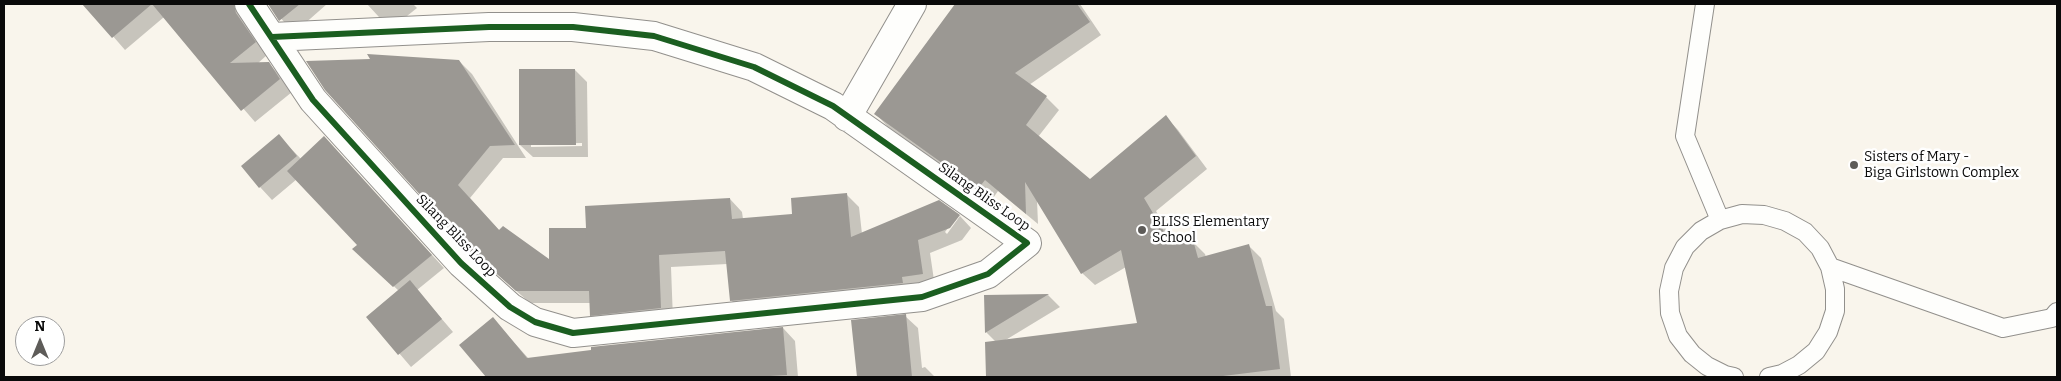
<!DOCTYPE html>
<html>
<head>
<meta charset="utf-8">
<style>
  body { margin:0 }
  #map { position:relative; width:2061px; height:381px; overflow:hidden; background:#f9f5ec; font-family:Bitter,serif }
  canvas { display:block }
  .frame { position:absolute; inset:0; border:5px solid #0a0a0a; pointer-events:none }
  .north { position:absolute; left:15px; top:316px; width:50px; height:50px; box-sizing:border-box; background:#fff; border:1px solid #9d9d9d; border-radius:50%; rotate:0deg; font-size:14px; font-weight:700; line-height:20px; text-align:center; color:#0a0a0a }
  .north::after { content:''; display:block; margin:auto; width:18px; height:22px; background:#5e5c59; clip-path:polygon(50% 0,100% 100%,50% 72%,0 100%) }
</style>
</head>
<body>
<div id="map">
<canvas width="2061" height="381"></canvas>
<div class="frame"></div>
<div class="north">N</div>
</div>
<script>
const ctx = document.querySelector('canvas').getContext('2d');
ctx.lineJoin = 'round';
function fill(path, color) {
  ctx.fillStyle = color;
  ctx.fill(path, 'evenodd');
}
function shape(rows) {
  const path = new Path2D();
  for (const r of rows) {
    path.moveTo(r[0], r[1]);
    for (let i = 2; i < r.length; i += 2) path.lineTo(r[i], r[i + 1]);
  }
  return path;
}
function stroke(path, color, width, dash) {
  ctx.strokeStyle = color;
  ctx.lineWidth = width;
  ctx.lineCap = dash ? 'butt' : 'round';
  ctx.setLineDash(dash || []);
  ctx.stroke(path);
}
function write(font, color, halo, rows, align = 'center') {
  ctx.font = font + ' Bitter,serif';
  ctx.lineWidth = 5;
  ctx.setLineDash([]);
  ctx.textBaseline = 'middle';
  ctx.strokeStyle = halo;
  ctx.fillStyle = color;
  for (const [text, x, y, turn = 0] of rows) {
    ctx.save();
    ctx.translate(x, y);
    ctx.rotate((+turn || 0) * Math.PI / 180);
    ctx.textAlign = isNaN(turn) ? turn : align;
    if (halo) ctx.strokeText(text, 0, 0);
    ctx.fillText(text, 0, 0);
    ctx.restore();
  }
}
const shadow = shape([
  [85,4,252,4,267,55,257,64,268,63,281,76,292,92,255,122,164,17,125,50],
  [268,4,327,4,294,33],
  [367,4,413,4,417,8,392,28,390,29],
  [954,4,1080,4,1101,35,1029,85,1046,97,1059,110,1038,137,1090,181,1166,117,1178,130,1207,169,1156,211,1176,246,1193,242,1205,254,1206,257,1248,245,1261,258,1276,311,1284,319,1291,377,987,377,986,343,996,342,986,332,985,297,1048,295,1060,307,1004,341,1139,324,1126,267,1095,285,1082,273,1037,200,1038,224,998,191,991,201,888,127,876,114,955,6],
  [459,61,472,74,526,158,503,158,470,198,500,231,550,262,587,229,730,199,742,212,743,219,793,215,847,195,859,207,862,234,957,216,945,232,947,234,960,216,971,228,962,240,930,253,935,287,744,313,731,300,727,264,671,267,673,320,603,328,591,315,590,303,530,303,486,264,326,90],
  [575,70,587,82,588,157,533,157,520,145],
  [582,143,582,146,531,147,531,144],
  [279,136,301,159,324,138,444,268,417,290,453,332,411,367,368,317,399,291,367,261,359,245,297,179,272,200,260,187],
  [905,316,918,328,922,368,925,367,935,377,849,377,858,376],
  [493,319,529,359,783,328,795,341,798,377,488,377,461,345]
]);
const building = shape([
  [82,4,234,4,236,13,256,42,230,63,269,62,280,79,241,111,152,4,112,38],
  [268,4,300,4,279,21],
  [955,4,1077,4,1090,22,1015,73,1047,96,1026,125,1090,179,1166,115,1196,156,1144,198,1172,245,1193,240,1198,258,1249,244,1266,306,1272,306,1280,369,1215,377,986,377,985,342,1137,323,1121,250,1081,274,1025,182,1026,214,985,180,978,189,874,114],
  [367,54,459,60,515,145,490,146,458,185,499,230,503,226,549,259,549,228,586,228,585,206,730,198,732,219,792,214,791,198,847,193,851,237,939,200,960,215,950,228,918,240,923,274,902,277,903,283,730,301,725,251,659,255,661,308,590,316,589,291,516,291,472,252,325,90,306,61,370,59],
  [519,69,575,69,576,145,519,145],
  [279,134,297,156,259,188,241,166],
  [324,136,432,255,393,287,352,249,357,245,287,171],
  [410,280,442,319,398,355,366,317],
  [1049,294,985,333,984,295],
  [906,314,912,377,857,377,851,320],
  [493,317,527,358,591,350,591,347,783,327,787,375,753,377,486,377,459,345]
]);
const service = shape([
  [1705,4,1685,136,1720,220],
  [1830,267,2003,328,2052,318,2057,312],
  [1734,377,1725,375,1707,366,1692,354,1678,336,1670,313,1669,291,1674,268,1685,247,1701,231,1720,220,1742,214,1764,215,1785,221,1805,232,1820,248,1830,267,1835,289,1835,311,1828,332,1816,351,1799,365,1782,374,1769,377]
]);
const minor = shape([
  [249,4,313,100,461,263,510,307,535,322,573,333,922,297,988,274,1027,243,833,106,754,67,654,36,573,27,489,27,272,37],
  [847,117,912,4]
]);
const cycleway = shape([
  [249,4,313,100,461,263,510,307,535,322,573,333,922,297,988,274,1027,243,833,106,754,67,654,36,573,27,489,27,272,37]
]);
const markers = [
  [1854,165,5,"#5e5c59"],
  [1142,230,5,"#5e5c59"]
];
const poiNames = [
  ["Sisters of Mary -",1864,157],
  ["Biga Girlstown Complex",1864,173],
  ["BLISS Elementary",1152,222],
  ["School",1152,238]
];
const streetNames = [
  ["Silang Bliss Loop",984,197,35],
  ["Silang Bliss Loop",456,236,46]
];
fill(shadow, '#0003');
fill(building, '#9b9893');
stroke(service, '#92908c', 20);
stroke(minor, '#92908c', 30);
stroke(service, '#fefefc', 18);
stroke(minor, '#fefefc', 28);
stroke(cycleway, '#1b5e20', 6);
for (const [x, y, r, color] of markers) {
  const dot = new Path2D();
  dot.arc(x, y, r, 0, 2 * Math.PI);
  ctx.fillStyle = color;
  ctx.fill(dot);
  stroke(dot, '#fff', 2);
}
write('14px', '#0a0a0a', '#fff', poiNames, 'left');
write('14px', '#0a0a0a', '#fff', streetNames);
</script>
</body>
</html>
